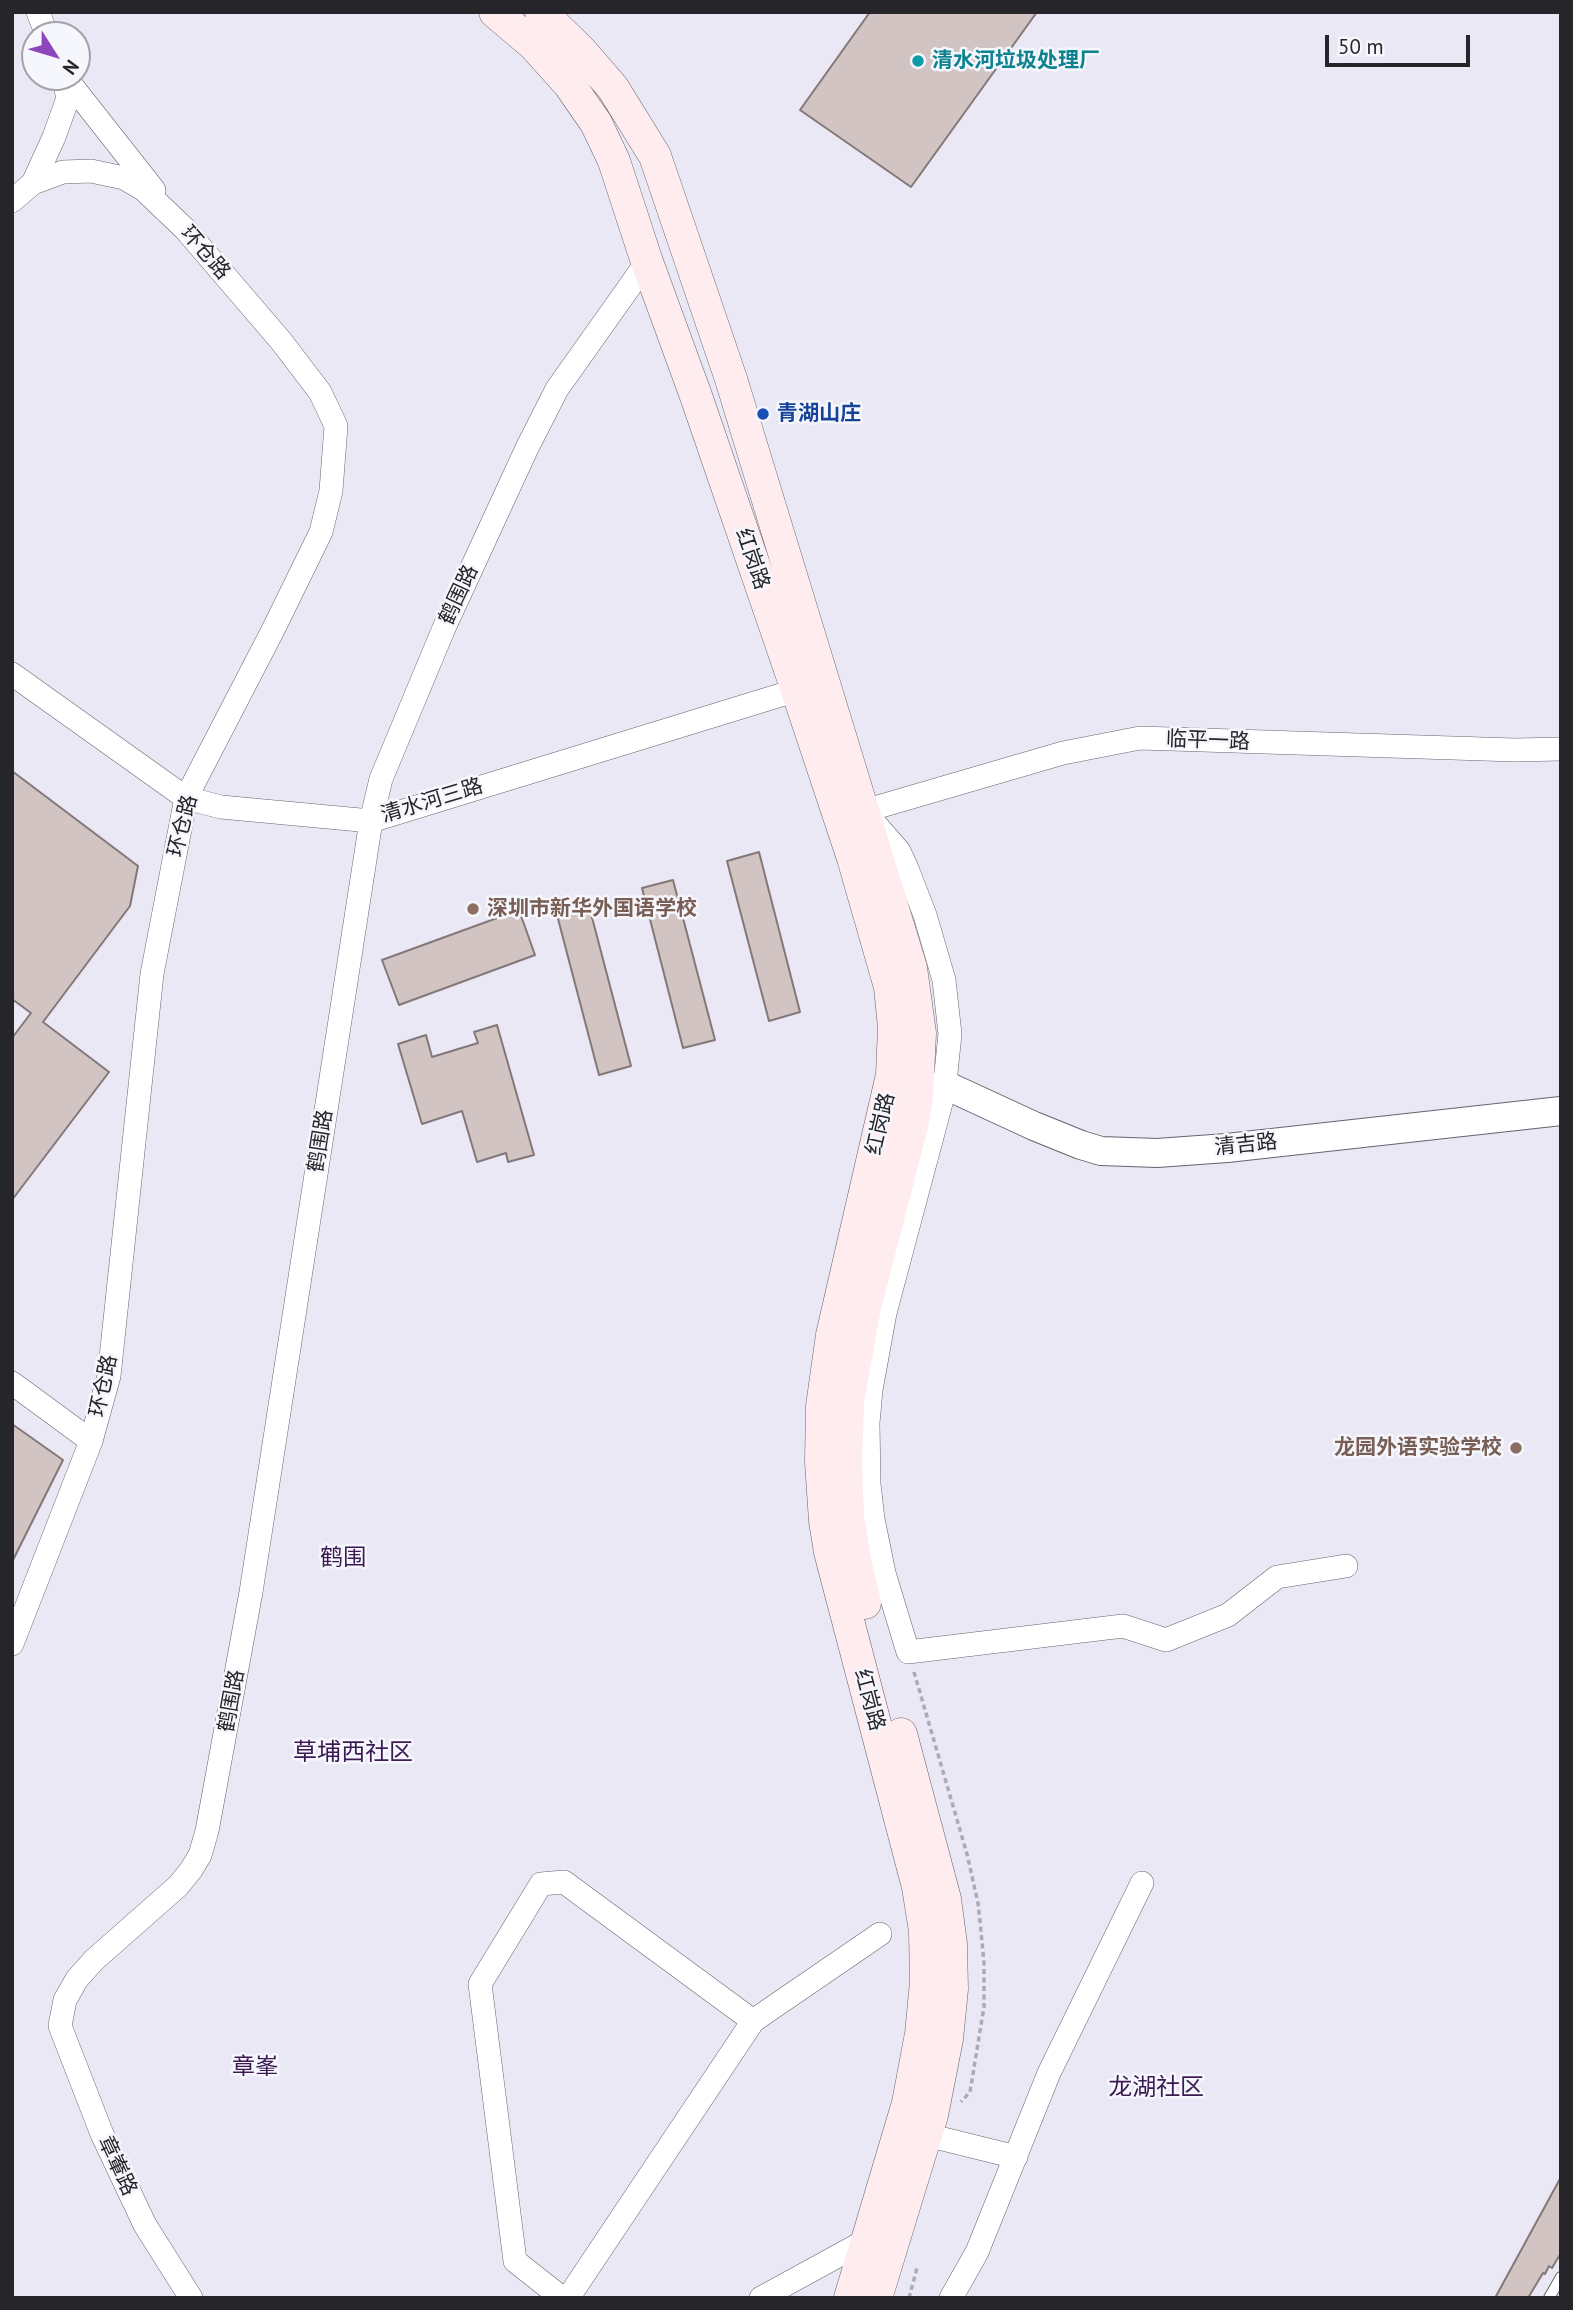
<!DOCTYPE html>
<html>
<head>
<meta charset="utf-8">
<style>
  body { margin:0 }
  #map { position:relative; width:1573px; height:2310px; overflow:hidden; background:#e9e8f4; font-family:"PT Sans",sans-serif }
  canvas { display:block }
  .frame { position:absolute; inset:0; border:14px solid #26252a; pointer-events:none }
  .north { position:absolute; left:21px; top:21px; width:70px; height:70px; box-sizing:border-box; background:#f6f6fd; border:2px solid #a3a2a9; border-radius:50%; rotate:127deg; font-size:19px; font-weight:700; line-height:28px; text-align:center; color:#26252a }
  .north::after { content:''; display:block; margin:auto; width:24px; height:32px; background:#8c47ba; clip-path:polygon(50% 0,100% 100%,50% 72%,0 100%) }
  .scale { position:absolute; left:1325px; top:35px; width:145px; height:32px; box-sizing:border-box; border:4px solid #26252a; border-top:0; padding-left:9px; font-size:21px; line-height:24px; white-space:nowrap; color:#26252a; -webkit-text-stroke:5px #f6f6fd; paint-order:stroke }
</style>
</head>
<body>
<div id="map">
<canvas width="1573" height="2310"></canvas>
<div class="frame"></div>
<div class="north">N</div>
<div class="scale">50 m</div>
</div>
<script>
const ctx = document.querySelector('canvas').getContext('2d');
ctx.lineJoin = 'round';
function fill(path, color) {
  ctx.fillStyle = color;
  ctx.fill(path, 'evenodd');
}
function shape(rows) {
  const path = new Path2D();
  for (const r of rows) {
    path.moveTo(r[0], r[1]);
    for (let i = 2; i < r.length; i += 2) path.lineTo(r[i], r[i + 1]);
  }
  return path;
}
function stroke(path, color, width, dash) {
  ctx.strokeStyle = color;
  ctx.lineWidth = width;
  ctx.lineCap = dash ? 'butt' : 'round';
  ctx.setLineDash(dash || []);
  ctx.stroke(path);
}
function write(font, color, halo, rows, align = 'center') {
  ctx.font = font + ' "PT Sans","Noto Sans SC",sans-serif';
  ctx.lineWidth = 5;
  ctx.setLineDash([]);
  ctx.textBaseline = 'middle';
  ctx.strokeStyle = halo;
  ctx.fillStyle = color;
  for (const [text, x, y, turn = 0] of rows) {
    ctx.save();
    ctx.translate(x, y);
    ctx.rotate((+turn || 0) * Math.PI / 180);
    ctx.textAlign = isNaN(turn) ? turn : align;
    if (halo) ctx.strokeText(text, 0, 0);
    ctx.fillText(text, 0, 0);
    ctx.restore();
  }
}
const building = shape([
  [870,12,1037,12,911,187,800,110,870,12],
  [12,771,138,866,130,906,43,1022,109,1072,12,1200,12,1038,31,1013,12,999,12,771],
  [759,852,800,1012,769,1021,727,861,759,852],
  [673,880,715,1040,683,1048,642,888,673,880],
  [589,906,631,1066,599,1075,557,915,589,906],
  [519,910,535,955,399,1005,382,960,519,910],
  [497,1025,534,1155,508,1162,506,1153,477,1162,462,1111,422,1124,398,1044,426,1035,432,1057,478,1043,474,1032,497,1025],
  [12,1424,63,1460,12,1562,12,1424],
  [1561,2177,1561,2253,1552,2268,1549,2266,1545,2274,1543,2273,1528,2298,1495,2298,1561,2177]
]);
const path = shape([
  [914,1672,967,1854,978,1903,981,1931,984,1963,984,2007,970,2092,961,2102],
  [909,2298,917,2268]
]);
const service = shape([
  [1549,2298,1561,2277]
]);
const minor = shape([
  [38,12,47,35],
  [65,77,154,190],
  [33,183,54,137,68,98,63,77],
  [12,201,33,183,63,172,91,171,124,178,143,189,185,229,281,341,320,392,336,426,331,491,321,532,273,630,186,798,152,974,109,1376,91,1441,12,1644],
  [12,674,186,798,221,807,371,821,797,690],
  [12,1383,91,1441],
  [1346,1566,1277,1577,1228,1615,1166,1640,1123,1626,908,1652,884,1573,873,1519,869,1484,868,1423,871,1390,885,1313,944,1092,950,1034,944,980,925,915,906,866,899,851,864,811,1063,753,1140,738,1515,750,1561,749],
  [927,2135,1016,2157],
  [191,2298,145,2225,102,2134,60,2026,65,2000,77,1979,94,1960,178,1886,191,1870,200,1855,207,1831,251,1592,371,821,381,779,444,628,527,448,557,389,647,262],
  [562,2298,515,2261,480,1984,541,1884,564,1882,753,2021],
  [568,2298,753,2021,880,1934],
  [761,2298,867,2240],
  [951,2298,977,2252,1049,2073,1142,1883]
]);
const tertiary = shape([
  [943,1084,1034,1126,1081,1145,1101,1151,1157,1153,1227,1148,1561,1111]
]);
const secondary = shape([
  [495,12,534,45,569,84,596,123,614,161,647,262,696,396,797,690,853,858,890,987,894,1027,892,1075,832,1335,822,1406,821,1462,825,1521,830,1552,918,1887,925,1931,926,1982,921,2034,908,2103,850,2298],
  [541,12,581,51,613,88,655,156,731,379,911,968,920,1033,917,1098,912,1126,865,1307,848,1402,846,1462,848,1517,856,1564,865,1603],
  [876,2298,932,2115,947,2039,952,1989,951,1944,945,1899,901,1734]
]);
const markers = [
  [918,61,7,"#0f9aa8"],
  [763,414,7,"#1a4fb4"],
  [473,909,7,"#8d6e63"],
  [1516,1448,7,"#8d6e63"]
];
const cultureNames = [
  ["清水河垃圾处理厂",932,61]
];
const streetNames = [
  ["环仓路",205,253,49],
  ["红岗路",752,559,71],
  ["鹤围路",459,595,-65],
  ["临平一路",1208,741,2],
  ["清水河三路",432,801,-17],
  ["环仓路",183,826,-76],
  ["红岗路",881,1124,-77],
  ["鹤围路",321,1141,-81],
  ["清吉路",1246,1145,-6],
  ["环仓路",104,1386,-78],
  ["红岗路",869,1700,75],
  ["鹤围路",232,1701,-80],
  ["章輋路",117,2166,65]
];
const transitNames = [
  ["青湖山庄",777,414]
];
const educationNames = [
  ["深圳市新华外国语学校",487,909],
  ["龙园外语实验学校",1502,1448,"right"]
];
const neighbourhoodNames = [
  ["鹤围",343,1558],
  ["章峯",255,2067]
];
const quarterNames = [
  ["草埔西社区",353,1753],
  ["龙湖社区",1156,2088]
];
fill(building, '#d2c4c3');
stroke(building, '#847777', 2);
stroke(service, '#65646f', 12);
stroke(minor, '#65646f', 24);
stroke(tertiary, '#65646f', 30);
stroke(secondary, '#65646f', 33);
stroke(path, '#acabb5', 3.5, [5, 3.5]);
stroke(service, '#fff', 10);
stroke(minor, '#fff', 23);
stroke(tertiary, '#fff', 28);
stroke(secondary, '#feecee', 32);
for (const [x, y, r, color] of markers) {
  const dot = new Path2D();
  dot.arc(x, y, r, 0, 2 * Math.PI);
  ctx.fillStyle = color;
  ctx.fill(dot);
  stroke(dot, '#f6f6fd', 2.5);
}
write('bold 21px', '#0d838f', '#f6f6fd', cultureNames, 'left');
write('21px', '#26252a', '#f6f6fd', streetNames);
write('bold 21px', '#164399', '#f6f6fd', transitNames, 'left');
write('bold 21px', '#785e54', '#f6f6fd', educationNames, 'left');
write('23px', '#3b1a51', '#f6f6fd', neighbourhoodNames);
write('24px', '#3b1a51', '#f6f6fd', quarterNames);
</script>
</body>
</html>
